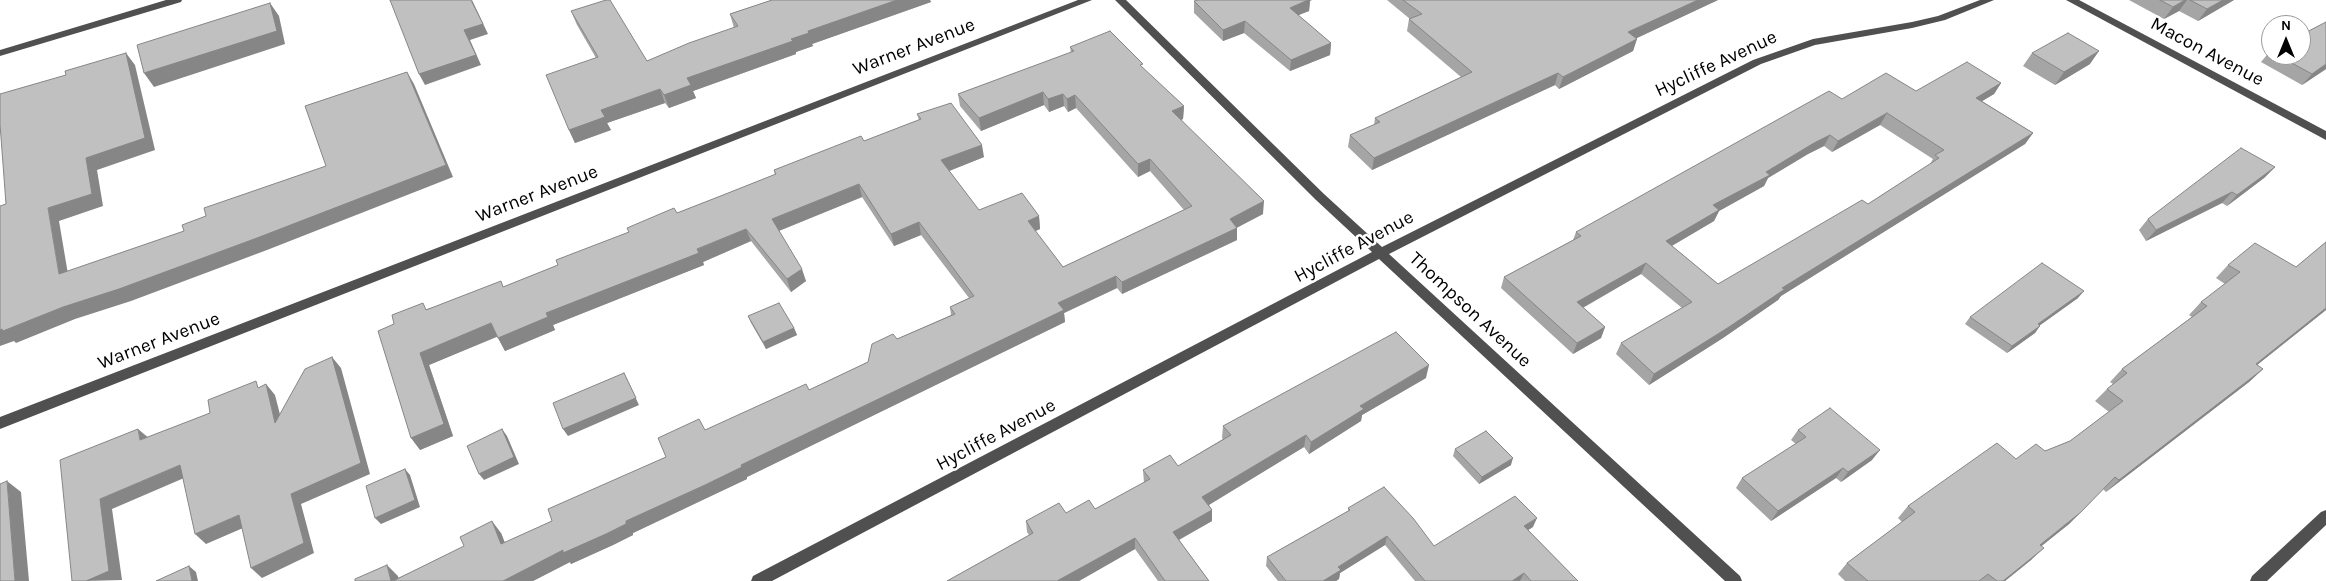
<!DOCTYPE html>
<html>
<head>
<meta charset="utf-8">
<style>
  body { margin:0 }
  #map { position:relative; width:2326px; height:581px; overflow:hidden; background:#fff; font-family:Karla,sans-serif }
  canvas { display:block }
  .north { position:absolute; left:2261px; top:15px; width:50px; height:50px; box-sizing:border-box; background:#fff; border:1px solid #999; border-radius:50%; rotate:0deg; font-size:14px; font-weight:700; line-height:20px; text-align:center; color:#000 }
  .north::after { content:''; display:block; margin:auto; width:18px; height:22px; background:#000; clip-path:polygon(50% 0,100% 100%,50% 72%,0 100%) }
</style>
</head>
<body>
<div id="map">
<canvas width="2326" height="581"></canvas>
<div class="north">N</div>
</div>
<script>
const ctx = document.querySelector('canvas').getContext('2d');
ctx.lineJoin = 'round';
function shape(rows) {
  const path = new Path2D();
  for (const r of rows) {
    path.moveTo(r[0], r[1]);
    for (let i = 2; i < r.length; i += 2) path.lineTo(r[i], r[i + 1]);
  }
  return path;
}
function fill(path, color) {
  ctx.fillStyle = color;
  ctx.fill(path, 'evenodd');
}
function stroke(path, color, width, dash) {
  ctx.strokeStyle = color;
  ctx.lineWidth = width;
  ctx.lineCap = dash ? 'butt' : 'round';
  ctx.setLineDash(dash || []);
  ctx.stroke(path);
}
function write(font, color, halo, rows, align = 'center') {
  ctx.font = font + ' Karla,sans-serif';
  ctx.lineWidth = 5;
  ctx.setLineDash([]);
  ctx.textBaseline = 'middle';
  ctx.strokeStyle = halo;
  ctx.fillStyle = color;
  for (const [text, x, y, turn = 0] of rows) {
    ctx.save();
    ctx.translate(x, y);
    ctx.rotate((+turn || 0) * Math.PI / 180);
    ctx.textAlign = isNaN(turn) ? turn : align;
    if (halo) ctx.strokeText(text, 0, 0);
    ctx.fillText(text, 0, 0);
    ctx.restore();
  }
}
const minor = shape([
  [166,0,182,0,181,2,0,56,0,50,166,0],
  [1078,0,1092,0,0,429,0,417,1078,0],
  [1115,0,1126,0,1324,194,1382,247,1753,60,1813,39,1912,22,1938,16,1980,0,1994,0,1945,20,1912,28,1815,45,1761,64,1389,254,1740,576,1742,581,1725,581,1379,259,772,581,751,581,753,576,1372,252,1316,200,1115,0],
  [2066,0,2079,0,2326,131,2326,140,2066,0],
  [2326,510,2326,525,2267,581,2250,581,2252,576,2321,512,2326,510]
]);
const wall = shape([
  [772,0,930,0,931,2,812,44,813,46,796,52,796,54,693,91,696,98,669,108,665,103,607,123,611,130,575,143,569,130,596,58,577,25,571,11,647,61,734,28,730,14],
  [1387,0,1718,0,1637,38,1633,51,1559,89,1555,85,1372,170,1348,147,1350,135,1374,125,1375,118,1461,77,1407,31,1409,19,1410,19],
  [2129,0,2234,0,2198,21,2179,11,2164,19],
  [1194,1,1310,1,1309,11,1298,15,1331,43,1330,55,1290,71,1244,33,1223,41,1194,13],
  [1070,47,1143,69,1184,106,1183,119,1181,120,1263,214,1237,227,1237,240,1122,294,1117,288,1064,313,1065,322,747,477,747,479,711,496,633,533,633,535,613,545,571,564,570,562,533,581,355,581,398,576,398,578,501,533,505,543,552,521,666,457,705,430,809,390,868,362,897,339,951,315,950,307,969,298,921,235,894,246,862,197,779,231,806,281,791,292,751,241,703,262,704,265,553,325,555,330,505,351,497,336,429,365,453,436,420,450,394,324,427,309,504,287,558,265,629,232,677,213,775,175,774,170,864,141,919,120,917,114,984,157,949,171,979,210,1039,216,1040,229,1035,231,1063,267,1184,210,1150,171,1138,177,1076,108,1068,112,1064,106,1049,112,1044,105,981,131,960,106,958,94,1071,53],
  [2271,50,2271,55,2301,55,2326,69,2302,85,2261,62],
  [2032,53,2090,64,2055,85,2023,66],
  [2001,83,1994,94,1982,101,2033,133,2025,144,1781,296,1778,300,1723,338,1649,385,1616,354,1621,343,1682,308,1641,274,1583,308,1605,327,1601,338,1573,354,1501,288,1504,277,1573,240,1576,232,1842,99],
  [1880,125,1933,159,1930,164,1868,204,1718,284,1672,246,1714,221,1719,211,1764,186,1768,178,1808,154,1824,146,1832,152],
  [2275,167,2264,178,2227,206,2222,203,2146,241,2139,230,2148,219],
  [2326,242,2326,310,2257,365,2263,369,2249,382,2106,492,2103,489,2069,524,2041,546,2031,560,2005,581,1845,581,1838,574,1847,563,1902,522,1898,518,1908,506,2016,459,2045,451,2070,441,2109,412,2095,401,2107,389,2113,384,2110,382,2122,369,2192,317,2189,315,2201,302,2225,284,2216,278,2228,265,2296,267],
  [2078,298,2040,325,2035,333,2007,353,1965,324,1970,317],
  [748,316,794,328,797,335,766,349,751,323],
  [1426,378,1362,415,1361,421,1309,454,1304,447,1209,505,1212,510,1212,521,1179,540,1209,581,1158,581,1135,549,1079,581,947,581,1029,535,1027,532,1026,521,1066,513,1095,509,1144,483,1143,470,1178,466,1223,439,1222,438,1223,426],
  [1798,430,1872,460,1841,482,1836,478,1771,521,1736,488,1742,478,1796,444,1791,440],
  [1455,449,1511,465,1479,484,1453,456],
  [1348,508,1434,546,1533,527,1528,530,1578,581,1415,581,1385,545,1340,573,1339,579,1336,581,1278,581,1266,566,1267,557,1348,511]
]);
const shadedWall = shape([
  [472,0,488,34,470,40,481,65,425,85,419,74,464,30],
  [897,0,930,0,931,2,812,44,813,46,796,52,796,54,693,91,696,98,669,108,664,95,687,78,791,39,808,31],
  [1302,0,1312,0,1310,1,1309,11,1289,19,1290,8],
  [1698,0,1718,0,1624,44,1628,32],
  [2185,0,2187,0,2179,11,2164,19,2173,7],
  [2223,0,2234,0,2198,21,2207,9],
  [270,3,279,16,285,44,154,87,144,73],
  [1245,21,1244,33,1223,41,1223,30],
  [1637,39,1633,51,1559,89,1563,77],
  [1331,43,1330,55,1290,71,1291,60],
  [2099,51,2090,64,2055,85,2064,72],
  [126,53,135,65,155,150,97,170,103,206,59,221,70,286,59,274,48,208,86,158],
  [2326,64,2326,69,2302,85,2312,74],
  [407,72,414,84,453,177,267,250,131,301,75,319,16,343,14,341,0,346,0,330,446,165],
  [1558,73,1555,85,1372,170,1374,158],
  [2001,83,1994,94,1969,109,1976,98],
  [660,89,665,103,607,123,611,130,575,143,569,130,601,110],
  [1043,92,1044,105,981,131,979,118],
  [1063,94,1064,106,1049,112,1048,99],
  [1075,95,1076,108,1068,112,1067,99],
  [1184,106,1183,119,1172,124,1172,111],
  [1887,113,1880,125,1832,152,1838,141],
  [2033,133,2025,144,1781,296,1778,300,1723,338,1649,385,1654,374,1782,288],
  [1830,135,1824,146,1808,154,1768,178,1764,186,1719,211,1714,221,1661,252,1666,241,1713,205,1766,172,1814,143],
  [982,145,984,157,944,173,941,160],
  [1150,159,1150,171,1138,177,1138,164],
  [2275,167,2264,178,2227,206,2237,195],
  [859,184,862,197,776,232,772,219],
  [2232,192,2222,203,2146,241,2156,230],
  [1264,201,1263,214,1229,232,1230,219],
  [1039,216,1040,229,1029,234,1028,221],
  [919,222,921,235,894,246,891,234],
  [1237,228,1237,240,1122,294,1122,282],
  [746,229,751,241,703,262,704,265,553,325,555,330,505,351,498,338,546,313],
  [1646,263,1641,274,1573,313,1577,302],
  [802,269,806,281,791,292,787,279],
  [1116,276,1117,288,1064,313,1065,322,747,477,747,479,711,496,633,533,633,535,613,545,571,564,570,562,533,581,503,581,563,550,741,465,1058,303],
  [2084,291,2078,298,2032,331,2038,324],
  [2326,308,2326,310,2242,377,2256,364],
  [491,323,499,336,429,365,453,436,420,450,411,438,420,353],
  [2040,326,2035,333,2007,353,2012,346],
  [1605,327,1601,338,1573,354,1577,343],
  [794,328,797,335,766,349,763,342],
  [332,357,341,368,370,474,301,504,314,553,262,578,251,568,291,494],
  [1429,365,1426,378,1362,415,1361,421,1309,454,1311,442,1360,406],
  [2263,369,2249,382,2106,492,2119,480],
  [624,373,639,405,568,436,563,429],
  [266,384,275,395,285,434,275,423],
  [138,429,150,439,140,440],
  [502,429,507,436,519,464,484,480,479,474],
  [1306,435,1304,447,1202,509,1202,497],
  [1880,450,1872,460,1841,482,1848,472],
  [1513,458,1511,465,1479,484,1482,477],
  [180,465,191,475,112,509,122,580,86,581,100,499],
  [1843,468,1836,478,1771,521,1778,511],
  [405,469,410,475,420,507,381,524,375,518],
  [7,481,21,492,29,581,15,581],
  [1212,510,1212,521,1173,543,1173,532],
  [2081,512,2069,524,2028,557,2040,545],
  [239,515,250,525,206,544,195,534],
  [1537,518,1533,527,1520,535,1524,526],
  [492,521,501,533,510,556,501,544],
  [1387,536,1385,545,1340,573,1339,579,1336,581,1323,581,1338,567],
  [1135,538,1135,549,1079,581,1057,581],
  [2044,548,2031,560,2005,581,2003,581],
  [387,565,398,576,399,581,391,581],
  [189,566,196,572,198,581,192,581],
  [1524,573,1520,581,1512,581]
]);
const building = shape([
  [390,0,471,0,483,24,464,30,476,55,419,74,390,0],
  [606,0,610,0,647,61,689,43,738,26,730,14,772,0,897,0,808,31,809,33,791,39,793,41,687,78,691,85,664,95,660,89,601,110,605,117,569,130,546,75,598,57,571,11,606,0],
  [1198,0,1308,0,1290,8,1331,43,1291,60,1245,21,1223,30,1194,1,1198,0],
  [1403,0,1698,0,1628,32,1637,39,1563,77,1558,73,1374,158,1350,135,1380,122,1375,118,1472,72,1409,19,1422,14,1403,0],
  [2160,0,2185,0,2173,7,2160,0],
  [2190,0,2223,0,2207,9,2190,0],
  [270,3,277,31,144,73,137,45,270,3],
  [2326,22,2326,64,2312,74,2277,55,2301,55,2301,35,2326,22],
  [1110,31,1143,64,1140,65,1184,106,1172,111,1264,201,1230,219,1237,228,1122,282,1116,276,1058,303,1064,310,741,465,742,467,705,485,626,521,626,524,606,534,563,553,563,550,503,581,393,581,464,546,460,537,492,521,501,544,552,521,548,509,666,457,658,438,699,419,705,430,806,384,809,390,868,362,872,344,893,334,897,339,955,314,950,307,974,296,919,222,891,234,859,184,772,219,802,269,787,279,746,229,697,249,699,253,546,313,548,317,498,338,491,323,420,353,444,424,411,438,378,331,394,324,392,315,423,303,426,310,501,281,503,287,558,265,556,260,629,232,627,228,674,208,677,213,718,197,776,174,774,170,792,163,861,136,864,141,921,119,917,114,951,103,982,145,941,160,979,210,1022,193,1039,216,1028,221,1063,267,1192,206,1150,159,1138,164,1075,95,1067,99,1063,94,1048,99,1043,92,979,118,958,94,1074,51,1070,47,1110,31],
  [2068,33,2099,51,2064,72,2032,53,2068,33],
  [126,53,145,138,86,158,92,194,48,208,59,274,184,231,182,225,206,216,204,208,326,166,305,106,407,72,446,165,257,238,119,289,63,307,3,331,2,329,0,330,0,206,6,204,0,124,0,94,66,75,65,71,126,53],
  [1967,62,2001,83,1976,98,2033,133,1782,288,1785,289,1729,327,1654,374,1621,343,1692,302,1646,263,1577,302,1605,327,1577,343,1504,277,1581,236,1576,232,1829,91,1842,99,1886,73,1916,91,1967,62],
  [1887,113,1944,150,1935,155,1939,158,1868,204,1862,200,1718,284,1666,241,1719,210,1713,205,1770,175,1766,172,1814,143,1830,135,1838,141,1887,113],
  [2241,148,2275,167,2237,195,2232,192,2156,230,2148,219,2241,148],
  [2326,242,2326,308,2256,364,2263,369,2119,480,2115,477,2081,512,2040,545,2044,548,2003,581,1997,581,1988,574,1979,581,1868,581,1847,563,1915,512,1908,506,1997,443,2016,459,2036,444,2045,451,2070,441,2123,401,2107,389,2127,373,2122,369,2207,306,2201,302,2240,272,2228,265,2255,243,2296,267,2326,242],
  [2042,263,2084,291,2038,324,2040,326,2012,346,1970,317,2042,263],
  [779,303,794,328,763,342,748,316,779,303],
  [1396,332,1429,365,1360,406,1364,409,1311,442,1306,435,1202,497,1212,510,1173,532,1209,581,1165,581,1135,538,1057,581,947,581,1033,533,1026,521,1059,503,1066,513,1089,500,1095,509,1150,479,1143,470,1170,455,1178,466,1231,435,1223,426,1396,332],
  [332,357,361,463,291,494,304,543,251,568,239,515,195,534,180,465,100,499,109,571,86,581,72,581,60,460,138,429,140,440,210,413,208,400,256,381,258,388,266,384,275,423,305,369,332,357],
  [624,373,636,398,563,429,553,403,624,373],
  [1830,408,1880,450,1848,472,1843,468,1778,511,1742,478,1806,437,1798,430,1830,408],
  [502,429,514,457,479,474,467,446,502,429],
  [1486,431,1513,458,1482,477,1455,449,1486,431],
  [405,469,415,500,375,518,366,486,405,469],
  [7,481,15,581,0,581,0,484,7,481],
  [1384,487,1413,518,1434,546,1515,496,1537,518,1524,526,1578,581,1531,581,1524,573,1512,581,1425,581,1387,536,1338,567,1341,570,1323,581,1286,581,1267,557,1350,510,1348,508,1384,487],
  [387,565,391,581,355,581,355,579,387,565],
  [189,566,192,581,156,581,189,566]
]);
const streetNames = [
  ["Warner Avenue",914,47,-21],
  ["Macon Avenue",2207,52,28],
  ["Hycliffe Avenue",1716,64,-25],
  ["Warner Avenue",537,194,-21],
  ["Hycliffe Avenue",1354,247,-28],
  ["Thompson Avenue",1470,310,43],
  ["Warner Avenue",159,341,-21],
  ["Hycliffe Avenue",996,435,-28]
];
fill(minor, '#505050');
fill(wall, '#a5a5a5');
fill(shadedWall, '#868686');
fill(building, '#c0c0c0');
stroke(building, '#868686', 1);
write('19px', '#000', '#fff', streetNames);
</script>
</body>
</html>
